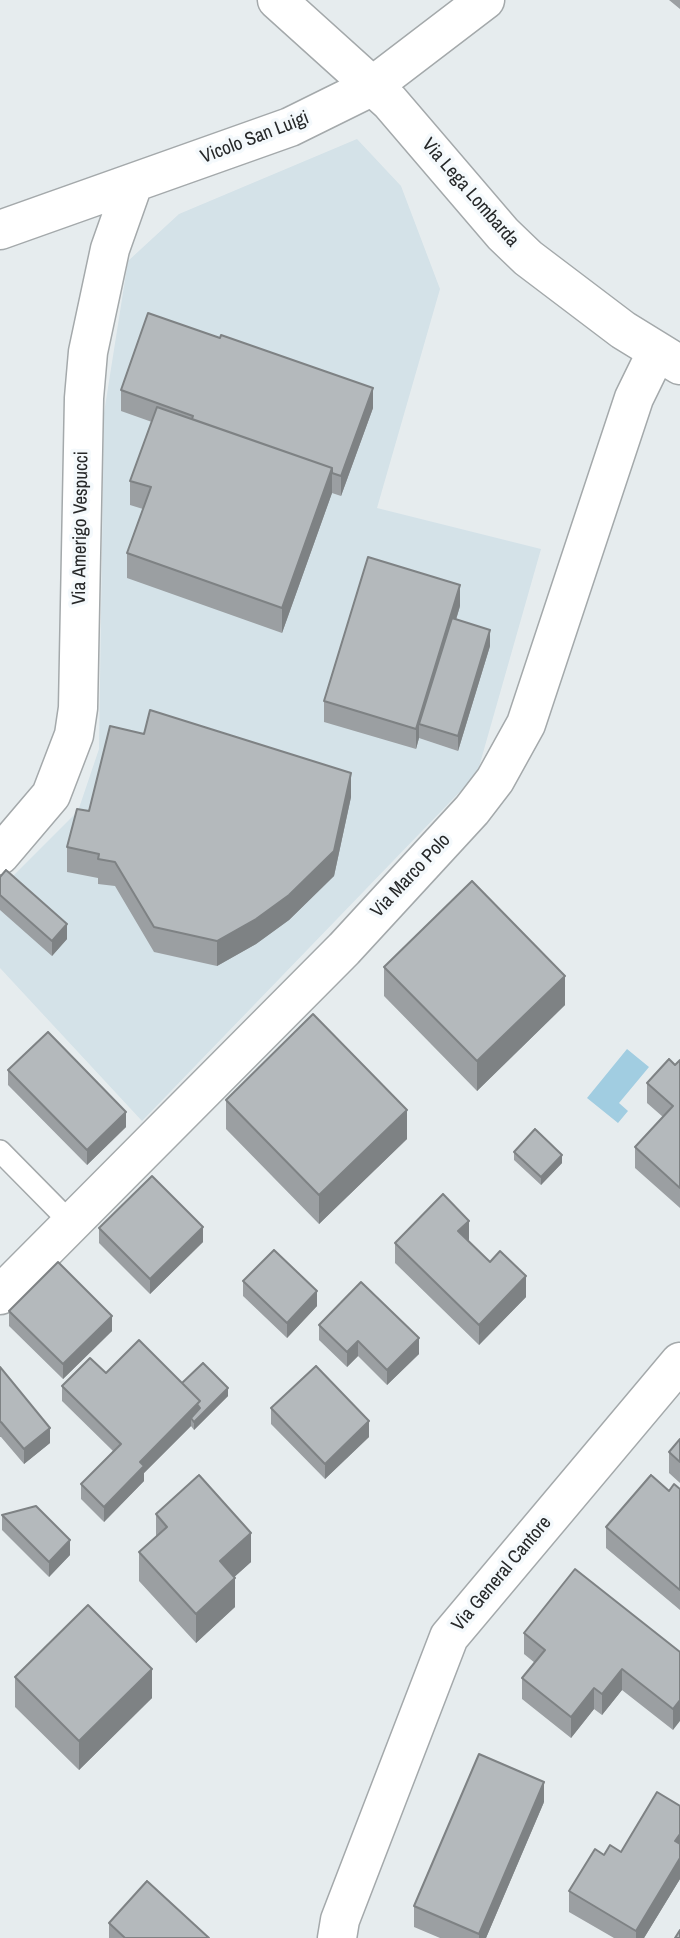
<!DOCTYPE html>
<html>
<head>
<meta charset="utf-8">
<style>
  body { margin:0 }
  canvas { display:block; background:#e6ecee }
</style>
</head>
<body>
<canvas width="680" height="1938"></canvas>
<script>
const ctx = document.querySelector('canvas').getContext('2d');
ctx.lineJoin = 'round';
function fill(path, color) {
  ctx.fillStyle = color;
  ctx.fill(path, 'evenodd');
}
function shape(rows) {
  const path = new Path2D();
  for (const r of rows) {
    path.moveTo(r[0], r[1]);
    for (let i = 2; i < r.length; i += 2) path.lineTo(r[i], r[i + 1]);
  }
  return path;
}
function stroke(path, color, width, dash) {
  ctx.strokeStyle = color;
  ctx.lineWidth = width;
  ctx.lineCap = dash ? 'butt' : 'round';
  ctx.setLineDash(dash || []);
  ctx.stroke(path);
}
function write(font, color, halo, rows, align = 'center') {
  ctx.font = font + ' "Archivo Narrow",sans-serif';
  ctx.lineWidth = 7;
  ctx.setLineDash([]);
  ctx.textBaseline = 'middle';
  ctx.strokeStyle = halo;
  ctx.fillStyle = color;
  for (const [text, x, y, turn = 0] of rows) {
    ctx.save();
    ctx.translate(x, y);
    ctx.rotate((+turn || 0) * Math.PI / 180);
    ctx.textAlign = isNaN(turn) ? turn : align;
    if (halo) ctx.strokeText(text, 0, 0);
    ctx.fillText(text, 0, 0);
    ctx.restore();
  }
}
const built = shape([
  [357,139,401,186,440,289,377,508,541,549,477,774,142,1121,0,968,0,889,78,811,99,749,104,413,128,261,179,214]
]);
const water = shape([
  [627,1049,649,1067,619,1103,628,1111,618,1123,587,1098]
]);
const service = shape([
  [0,1151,73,1225]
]);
const minor = shape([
  [277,0,390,102,503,234,528,258,623,330,680,365],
  [0,230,290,127,371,87,485,0],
  [0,855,51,795,74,735,78,708,84,398,88,352,110,249,133,184],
  [0,1295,344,949,472,810,495,780,526,724,634,398,657,351],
  [337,1938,340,1920,449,1637,680,1362]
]);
const wall = shape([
  [669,0,680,0,680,9],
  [121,390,373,408,341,496,332,493,282,633,127,578,127,553,143,509,130,505,130,481,152,422,121,411],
  [460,606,456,620,490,646,458,751,419,738,416,749,324,722,324,701],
  [351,797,334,876,289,920,256,944,217,966,154,952,115,886,98,884,98,878,67,872,67,847,89,811],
  [0,877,67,939,52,956,0,910],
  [384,967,565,1005,477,1091,384,996],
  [680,1060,680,1208,635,1168,635,1147,663,1117,647,1103,647,1083,675,1065],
  [8,1070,126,1127,87,1165,8,1085],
  [226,1100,407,1139,319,1224,226,1129],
  [514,1152,562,1163,541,1185,514,1160],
  [99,1228,203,1242,150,1294,99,1243],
  [469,1241,526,1297,479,1345,395,1263,395,1243],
  [243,1281,317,1306,287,1338,243,1296],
  [9,1311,112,1331,63,1379,9,1326],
  [319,1325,419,1354,387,1385,358,1356,347,1367,319,1340],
  [0,1367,50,1443,24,1464,1,1437,0,1437],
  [106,1373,182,1383,228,1396,194,1430,191,1426,144,1473,144,1481,104,1522,81,1499,81,1484,113,1451,62,1401,62,1386],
  [271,1408,369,1437,325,1479,271,1424],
  [680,1439,680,1483,669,1473,669,1452],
  [680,1489,680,1610,606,1548,606,1527,669,1491],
  [156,1514,251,1562,234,1577,235,1607,196,1643,139,1581,139,1552,156,1537],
  [2,1515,70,1555,49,1577,2,1530],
  [524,1633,680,1652,673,1730,622,1690,602,1715,594,1709,571,1738,522,1699,522,1678,535,1663,524,1654],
  [15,1677,152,1698,79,1770,15,1707],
  [544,1802,486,1938,440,1938,414,1927,414,1906],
  [621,1852,680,1879,644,1938,614,1938,569,1912,569,1891,604,1855],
  [109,1923,209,1938,109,1938]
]);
const shadedWall = shape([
  [373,388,373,408,341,496,341,476],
  [332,468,332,493,282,633,282,608],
  [460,585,460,606,424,725,419,724,419,738,416,749,416,729],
  [490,630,490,646,458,751,458,736],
  [351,773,351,797,334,876,289,920,256,944,217,966,217,941],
  [67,924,67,939,52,956,52,941],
  [565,976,565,1005,477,1091,477,1061],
  [407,1110,407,1139,319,1224,319,1195],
  [126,1112,126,1127,87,1165,87,1150],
  [562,1155,562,1163,541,1185,541,1177],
  [469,1221,469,1241,458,1231],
  [203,1227,203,1242,150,1294,150,1279],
  [526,1276,526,1297,479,1345,479,1325],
  [317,1291,317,1306,287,1338,287,1323],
  [112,1316,112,1331,63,1379,63,1364],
  [419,1338,419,1354,387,1385,387,1370],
  [358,1341,358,1356,347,1367,347,1352],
  [228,1388,228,1396,194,1430,194,1422,191,1418,191,1426,144,1473,144,1481,104,1522,104,1507,140,1462,200,1401],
  [369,1421,369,1437,325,1479,325,1464],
  [50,1428,50,1443,24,1464,24,1449],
  [251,1533,251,1562,220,1590,220,1561],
  [70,1540,70,1555,49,1577,49,1562],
  [235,1578,235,1607,196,1643,196,1614],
  [152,1669,152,1698,79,1770,79,1741],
  [622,1669,622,1690,602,1715,602,1694],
  [594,1688,594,1709,571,1738,571,1717],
  [680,1700,680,1721,673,1730,673,1709],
  [544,1782,544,1802,486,1938,479,1938,479,1934],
  [680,1834,680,1855,675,1841],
  [680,1858,680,1879,644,1938,636,1938,636,1931]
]);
const building = shape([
  [148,313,220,338,221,335,373,388,341,476,332,473,332,468,192,419,193,416,121,390,148,313],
  [157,407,332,468,282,608,127,553,151,487,130,481,157,407],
  [368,557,460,585,416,729,324,701,368,557],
  [452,618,490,630,458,736,419,724,452,618],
  [150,710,351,773,334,851,289,895,256,919,217,941,154,927,115,862,98,859,99,854,67,847,77,809,89,811,110,726,144,734,150,710],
  [6,870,67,924,52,941,0,895,0,877,6,870],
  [472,881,565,976,477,1061,384,967,472,881],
  [313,1014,407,1110,319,1195,226,1100,313,1014],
  [48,1032,126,1112,87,1150,8,1070,48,1032],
  [669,1059,675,1065,680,1060,680,1188,635,1147,673,1106,647,1083,669,1059],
  [535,1129,562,1155,541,1177,514,1152,535,1129],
  [152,1176,203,1227,150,1279,99,1228,152,1176],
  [443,1194,469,1221,458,1231,490,1262,500,1251,526,1276,479,1325,395,1243,443,1194],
  [274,1250,317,1291,287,1323,243,1281,274,1250],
  [58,1262,112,1316,63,1364,9,1311,58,1262],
  [361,1282,419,1338,387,1370,358,1341,347,1352,319,1325,361,1282],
  [139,1340,200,1401,140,1462,144,1466,104,1507,81,1484,121,1444,62,1386,90,1358,106,1373,139,1340],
  [203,1363,228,1388,194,1422,191,1418,200,1408,197,1404,200,1401,182,1383,203,1363],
  [316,1366,369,1421,325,1464,271,1408,316,1366],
  [0,1367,50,1428,24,1449,1,1422,0,1422,0,1367],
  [680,1439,680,1462,669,1452,680,1439],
  [199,1475,251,1533,220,1561,235,1578,196,1614,139,1552,167,1527,156,1514,199,1475],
  [651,1475,669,1491,674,1484,680,1489,680,1590,606,1527,651,1475],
  [36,1506,70,1540,49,1562,2,1515,36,1506],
  [575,1569,680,1652,680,1700,673,1709,622,1669,602,1694,594,1688,571,1717,522,1678,545,1650,524,1633,575,1569],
  [88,1605,152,1669,79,1741,15,1677,88,1605],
  [479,1754,544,1782,479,1934,414,1906,479,1754],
  [657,1792,680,1806,680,1834,675,1841,680,1844,680,1858,636,1931,569,1891,595,1849,604,1855,610,1845,621,1852,657,1792],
  [147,1881,209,1938,125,1938,109,1923,147,1881],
  [680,1930,680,1938,675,1938,680,1930]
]);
const streetNames = [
  ["Vicolo San Luigi",255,138,-21],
  ["Via Lega Lombarda",470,193,49],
  ["Via Amerigo Vespucci",81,528,-89],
  ["Via Marco Polo",411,876,-47],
  ["Via General Cantore",502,1574,-50]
];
fill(built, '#d4e2e8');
fill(water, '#a1cde1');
stroke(service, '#a4a9ab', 24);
stroke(minor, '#a4a9ab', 41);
stroke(service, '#fff', 21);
stroke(minor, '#fff', 38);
fill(wall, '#9b9fa2');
fill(shadedWall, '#7e8284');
fill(building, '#b4b9bc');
stroke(building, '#7e8284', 2);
write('19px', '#262829', '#f4f9fc', streetNames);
</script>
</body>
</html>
